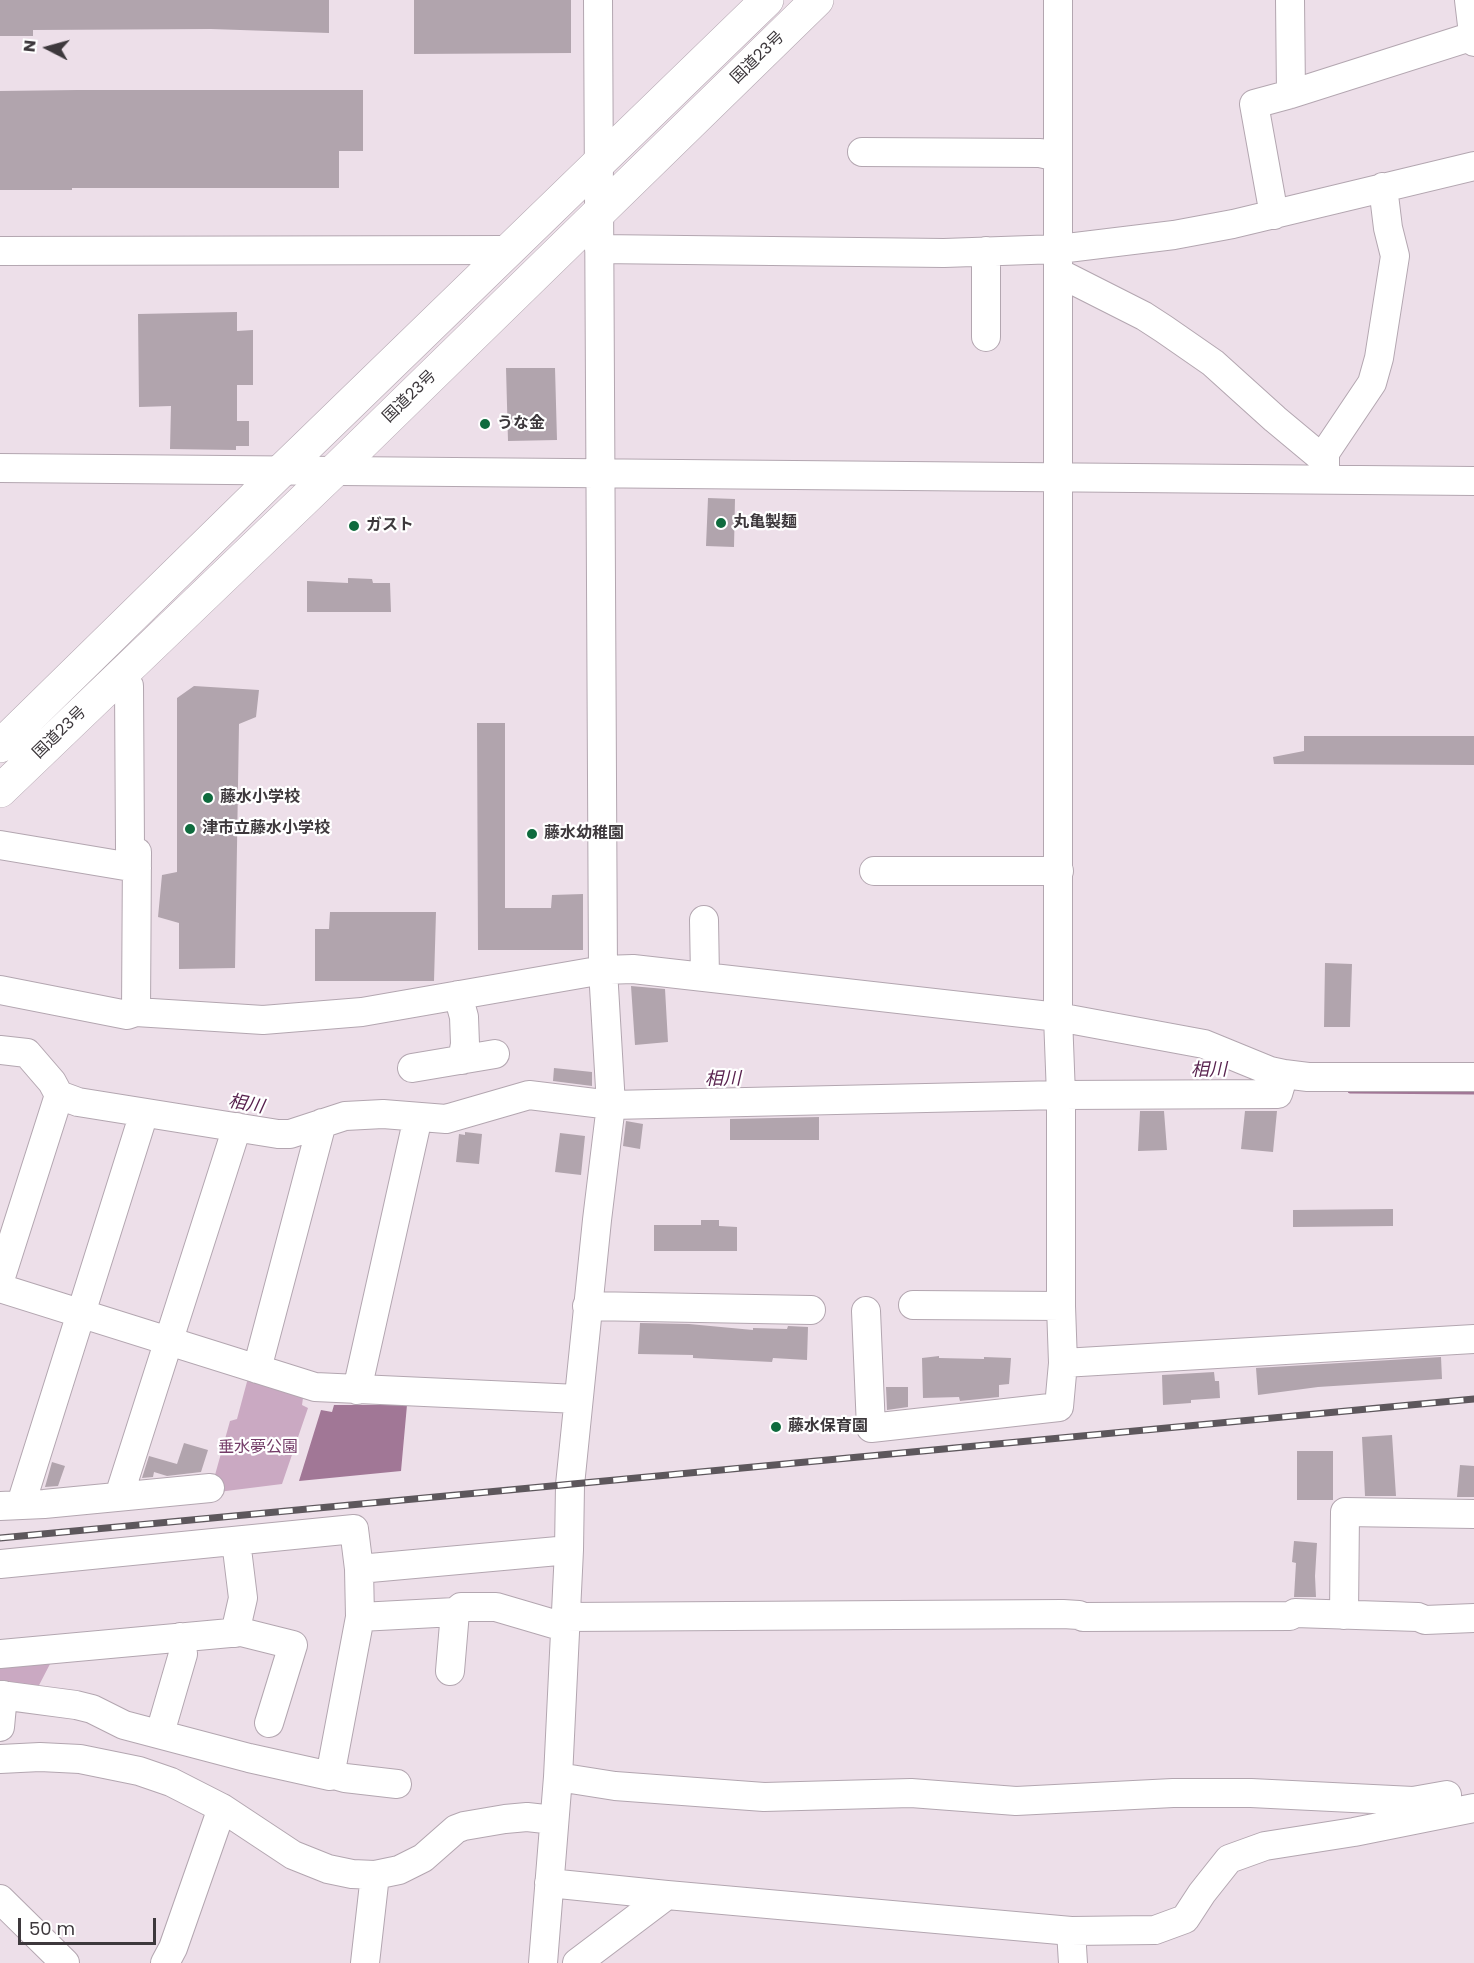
<!DOCTYPE html>
<html>
<head>
<meta charset="utf-8">
<style>
  body { margin:0 }
  #map { position:relative; width:1474px; height:1963px; overflow:hidden; background:#eddfe9; font-family:Poppins,sans-serif }
  canvas { display:block }
  .north { position:absolute; left:18px; top:18px; width:60px; height:60px; -webkit-text-stroke:4px #fff; paint-order:stroke; rotate:276deg; font-size:16px; font-weight:700; line-height:24px; text-align:center; color:#3d383c }
  .north::after { content:''; display:block; margin:auto; width:21px; height:27px; background:#3d383c; clip-path:polygon(50% 0,100% 100%,50% 72%,0 100%) }
  .scale { position:absolute; left:18px; top:1918px; width:138px; height:27px; box-sizing:border-box; border:3px solid #3d383c; border-top:0; padding-left:8px; font-size:18px; line-height:21px; white-space:nowrap; color:#3d383c; -webkit-text-stroke:4px #fff; paint-order:stroke }
</style>
</head>
<body>
<div id="map">
<canvas width="1474" height="1963"></canvas>
<div class="north">N</div>
<div class="scale">50 m</div>
</div>
<script>
const ctx = document.querySelector('canvas').getContext('2d');
ctx.lineJoin = 'round';
function fill(path, color) {
  ctx.fillStyle = color;
  ctx.fill(path, 'evenodd');
}
function shape(rows) {
  const path = new Path2D();
  for (const r of rows) {
    path.moveTo(r[0], r[1]);
    for (let i = 2; i < r.length; i += 2) path.lineTo(r[i], r[i + 1]);
  }
  return path;
}
function stroke(path, color, width, dash) {
  ctx.strokeStyle = color;
  ctx.lineWidth = width;
  ctx.lineCap = dash ? 'butt' : 'round';
  ctx.setLineDash(dash || []);
  ctx.stroke(path);
}
function write(font, color, halo, rows, align = 'center') {
  ctx.font = font + ' Poppins,"Noto Sans JP",sans-serif';
  ctx.lineWidth = 4.5;
  ctx.setLineDash([]);
  ctx.textBaseline = 'middle';
  ctx.strokeStyle = halo;
  ctx.fillStyle = color;
  for (const [text, x, y, turn = 0] of rows) {
    ctx.save();
    ctx.translate(x, y);
    ctx.rotate((+turn || 0) * Math.PI / 180);
    ctx.textAlign = isNaN(turn) ? turn : align;
    if (halo) ctx.strokeText(text, 0, 0);
    ctx.fillText(text, 0, 0);
    ctx.restore();
  }
}
const green = shape([
  [248,1378,303,1398,302,1405,308,1408,282,1484,210,1493,230,1421,237,1419],
  [45,1660,50,1664,36,1691,0,1688,0,1665]
]);
const water = shape([
  [334,1405,407,1405,401,1471,299,1481,321,1410,332,1412]
]);
const stream = shape([
  [1350,1091,1474,1092]
]);
const building = shape([
  [0,0,329,0,329,33,211,29,33,30,33,36,0,36],
  [414,0,571,0,571,53,414,54],
  [77,90,363,90,363,151,339,151,339,188,72,188,72,190,0,190,0,91],
  [237,312,237,331,253,330,253,385,237,385,237,421,249,421,249,446,236,446,236,450,170,449,171,406,139,407,138,314],
  [506,368,555,368,557,440,508,441],
  [708,498,735,499,734,547,706,546],
  [348,578,372,579,373,583,390,583,391,612,307,612,307,581,348,583],
  [194,686,259,690,256,717,239,724,235,968,179,969,179,923,158,917,162,875,177,872,177,698],
  [477,723,505,723,505,908,551,908,552,895,583,894,583,950,478,950],
  [1304,736,1474,736,1474,765,1274,764,1273,757,1304,751],
  [330,912,436,912,434,981,315,981,315,929,329,929],
  [1325,963,1352,964,1350,1027,1324,1027],
  [631,986,665,989,668,1042,635,1045],
  [554,1068,592,1072,592,1086,553,1081],
  [1140,1111,1164,1111,1167,1150,1138,1151],
  [1245,1111,1277,1111,1273,1152,1241,1149],
  [819,1117,819,1140,730,1140,730,1119],
  [626,1121,643,1124,640,1149,623,1146],
  [465,1132,482,1134,479,1164,456,1162,459,1134,465,1135],
  [560,1133,585,1136,581,1175,555,1172],
  [1393,1209,1393,1226,1293,1227,1293,1210],
  [701,1220,719,1220,719,1226,737,1227,737,1251,654,1251,654,1225,701,1225],
  [640,1323,689,1324,753,1330,753,1328,787,1329,788,1326,808,1327,807,1360,773,1358,772,1362,752,1361,693,1358,693,1355,638,1354],
  [939,1356,939,1358,984,1359,984,1357,1011,1358,1009,1384,999,1385,999,1397,960,1401,959,1397,923,1398,922,1358],
  [1441,1357,1442,1379,1318,1387,1258,1395,1256,1368],
  [1214,1372,1215,1381,1219,1381,1220,1398,1191,1400,1191,1403,1163,1405,1162,1375],
  [886,1387,908,1387,908,1407,887,1410],
  [1392,1435,1396,1496,1365,1496,1362,1437],
  [184,1443,208,1450,201,1472,167,1476,154,1472,153,1477,142,1478,149,1456,177,1464],
  [1297,1451,1333,1451,1333,1500,1297,1500],
  [52,1462,65,1466,58,1486,45,1487],
  [1460,1465,1474,1466,1474,1497,1457,1497],
  [1294,1541,1317,1543,1315,1576,1316,1597,1294,1597,1296,1563,1292,1562]
]);
const minor = shape([
  [1290,0,1291,94],
  [1469,0,1474,42],
  [862,152,1040,153,1058,157],
  [1274,215,1254,104,1291,94,1473,36],
  [599,249,944,253,1059,249,1174,235,1233,224,1474,166],
  [0,251,511,250],
  [986,251,986,337],
  [1059,273,1144,316,1164,329,1213,363,1275,419,1323,459],
  [0,468,1474,481],
  [1325,477,1325,453,1372,383,1379,358,1395,256,1388,228,1383,187],
  [129,686,130,849,137,852,136,1012],
  [0,845,137,868],
  [874,871,1059,871],
  [704,920,705,977],
  [0,990,127,1015,136,1012,263,1020,362,1012,603,970,633,969,1058,1017,1204,1044,1270,1071,1284,1074,1308,1077,1474,1077],
  [458,995,464,1017,465,1044,462,1060],
  [0,1050,27,1053,52,1082,59,1095,78,1102,278,1134,290,1134,345,1116,383,1114,446,1119,529,1095,611,1105,1061,1095,1278,1094,1284,1074],
  [412,1068,495,1054],
  [0,1280,59,1095],
  [0,1288,315,1387,578,1399],
  [913,1305,1061,1306],
  [587,1306,811,1310],
  [866,1311,871,1428,1059,1407,1063,1363,1061,1306,1061,1095,1058,1017,1058,0],
  [1063,1363,1474,1339],
  [257,1369,322,1123],
  [357,1390,418,1117],
  [119,1496,237,1127],
  [21,1504,144,1113],
  [0,1506,44,1504,210,1488],
  [0,1564,354,1529,359,1569],
  [455,1612,461,1607,496,1607,564,1627],
  [1344,1615,1345,1512,1474,1514],
  [360,1617,455,1612,450,1671],
  [564,1617,1063,1614,1079,1615,1083,1617,1290,1616,1295,1613,1418,1617,1425,1620,1474,1618],
  [235,1633,243,1598,236,1541],
  [0,1654,241,1632,293,1645,269,1723],
  [0,1695,76,1705,92,1709,124,1725,249,1758,330,1776,360,1617,359,1569,569,1550],
  [0,1727,3,1695],
  [160,1733,183,1654,181,1637],
  [0,1759,40,1757,80,1759,139,1771,171,1782,222,1808,293,1855,328,1869,352,1874,375,1875,399,1870,423,1858,456,1829,464,1826,505,1819,527,1817,554,1820],
  [331,1774,345,1778,397,1784],
  [558,1777,615,1786,764,1797,911,1793,1016,1801,1173,1793,1251,1793,1413,1801,1447,1795],
  [549,1883,667,1895,1071,1931,1155,1930,1185,1919,1202,1893,1229,1859,1265,1846,1354,1832,1474,1808],
  [0,1899,65,1963],
  [1071,1931,1073,1963],
  [165,1963,173,1948,222,1808],
  [365,1963,375,1875],
  [543,1963,558,1777,569,1550,570,1485,597,1220,611,1105,603,970,598,0],
  [577,1963,667,1895]
]);
const highway = shape([
  [0,746,283,469,767,0],
  [0,791,333,472,817,0]
]);
const rail = shape([
  [0,1538,1474,1399]
]);
const markers = [
  [485,424,6,"#0f6b3e"],
  [721,523,6,"#0f6b3e"],
  [354,526,6,"#0f6b3e"],
  [208,798,6,"#0f6b3e"],
  [190,829,6,"#0f6b3e"],
  [532,834,6,"#0f6b3e"],
  [776,1427,6,"#0f6b3e"]
];
const streetNames = [
  ["国道23号",758,58,-44],
  ["国道23号",410,397,-44],
  ["国道23号",60,733,-44]
];
const poiNames = [
  ["うな金",497,424],
  ["丸亀製麺",733,523],
  ["ガスト",366,526],
  ["藤水小学校",220,798],
  ["津市立藤水小学校",202,829],
  ["藤水幼稚園",544,834],
  ["藤水保育園",788,1427]
];
const parkNames = [
  ["垂水夢公園",258,1448]
];
const waterNames = [
  ["相川",1209,1071,-1],
  ["相川",723,1080,-1],
  ["相川",246,1105,10]
];
fill(green, '#caa9c2');
fill(water, '#a17796');
stroke(stream, '#a17796', 5);
fill(building, '#b1a4ad');
stroke(minor, '#b3a6b0', 30);
stroke(highway, '#b3a6b0', 34);
stroke(minor, '#fff', 28);
stroke(highway, '#fff', 33);
stroke(rail, '#5d575c', 7);
stroke(rail, '#fff', 4.5, [14]);
for (const [x, y, r, color] of markers) {
  const dot = new Path2D();
  dot.arc(x, y, r, 0, 2 * Math.PI);
  ctx.fillStyle = color;
  ctx.fill(dot);
  stroke(dot, '#fff', 2);
}
write('16px', '#3d383c', '#fff', streetNames);
write('bold 16px', '#3d383c', '#fff', poiNames, 'left');
write('16px', '#743c68', '#fff', parkNames);
write('italic 18px', '#59234f', '#fff', waterNames);
</script>
</body>
</html>
